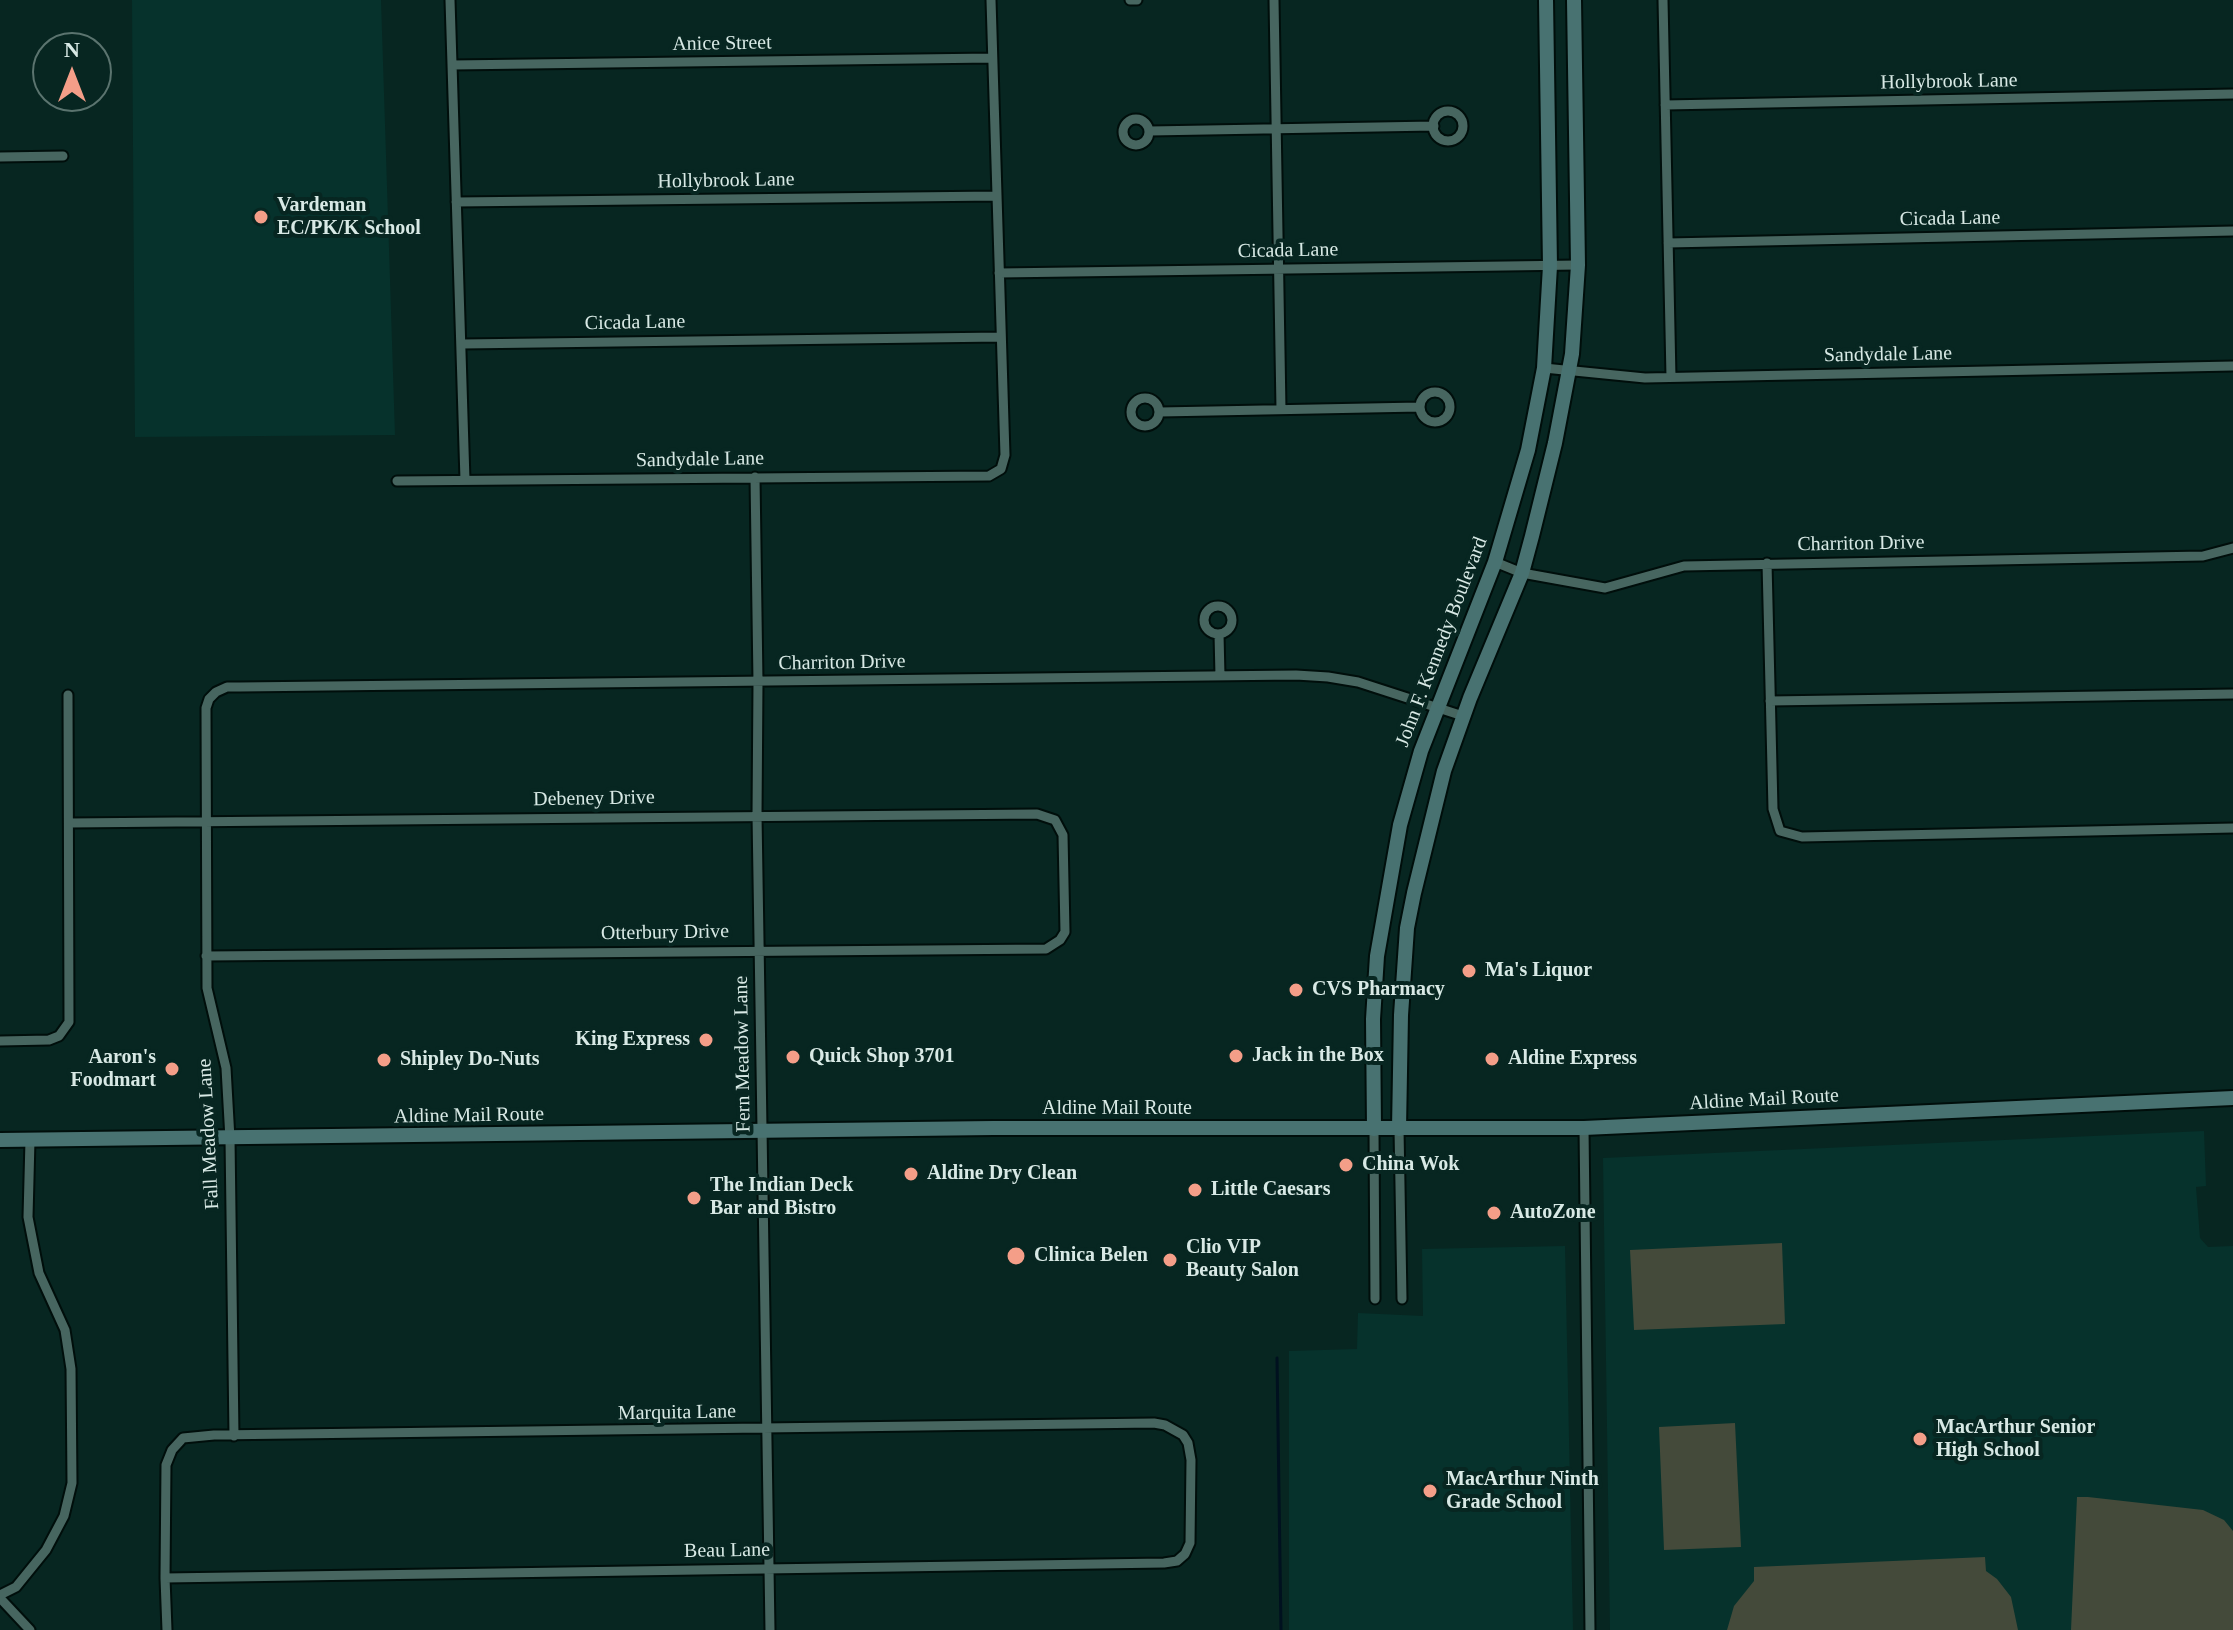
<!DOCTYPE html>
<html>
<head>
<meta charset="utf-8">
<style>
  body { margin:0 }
  #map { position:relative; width:2233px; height:1630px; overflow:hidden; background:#072621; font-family:Georgia,serif }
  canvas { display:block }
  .north { position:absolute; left:32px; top:32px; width:80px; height:80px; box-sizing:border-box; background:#072621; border:2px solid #5b746f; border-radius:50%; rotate:0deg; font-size:22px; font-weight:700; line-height:32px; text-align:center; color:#d8e9e5 }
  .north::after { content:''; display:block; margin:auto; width:28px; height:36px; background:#f49e88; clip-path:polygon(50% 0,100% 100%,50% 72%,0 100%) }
</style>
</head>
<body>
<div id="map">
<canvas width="2233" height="1630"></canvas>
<div class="north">N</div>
</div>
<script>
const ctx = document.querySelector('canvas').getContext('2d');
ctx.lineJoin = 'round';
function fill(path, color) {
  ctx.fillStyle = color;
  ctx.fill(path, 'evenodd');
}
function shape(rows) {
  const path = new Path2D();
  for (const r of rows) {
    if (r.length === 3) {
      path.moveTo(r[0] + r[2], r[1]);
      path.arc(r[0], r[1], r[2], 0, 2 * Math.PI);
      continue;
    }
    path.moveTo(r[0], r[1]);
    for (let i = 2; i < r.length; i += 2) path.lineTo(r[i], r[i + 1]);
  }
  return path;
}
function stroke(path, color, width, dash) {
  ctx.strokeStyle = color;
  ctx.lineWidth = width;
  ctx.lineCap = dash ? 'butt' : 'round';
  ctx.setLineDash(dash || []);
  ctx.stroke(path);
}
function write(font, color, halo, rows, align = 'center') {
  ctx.font = font + ' Georgia,serif';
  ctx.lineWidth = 8;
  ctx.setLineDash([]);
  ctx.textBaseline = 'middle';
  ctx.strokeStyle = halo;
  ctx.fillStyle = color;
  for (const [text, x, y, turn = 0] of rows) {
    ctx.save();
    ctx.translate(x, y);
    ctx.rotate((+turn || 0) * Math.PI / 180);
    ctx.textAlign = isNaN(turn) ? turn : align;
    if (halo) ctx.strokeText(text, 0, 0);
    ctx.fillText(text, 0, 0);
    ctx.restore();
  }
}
const built = shape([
  [132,0,381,0,395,435,135,437],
  [2204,1131,2206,1186,2196,1187,2200,1238,2208,1247,2233,1246,2233,1630,1610,1630,1603,1158],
  [1565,1246,1573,1630,1289,1630,1289,1351,1357,1349,1358,1313,1423,1316,1422,1249]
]);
const green = shape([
  [1782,1243,1785,1324,1634,1330,1630,1250],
  [1735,1423,1741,1547,1664,1550,1659,1427],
  [2077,1497,2088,1497,2203,1510,2224,1520,2233,1531,2233,1630,2071,1630],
  [1985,1557,1986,1571,1997,1579,2011,1597,2018,1630,1727,1630,1734,1606,1754,1581,1754,1567]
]);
const stream = shape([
  [1277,1358,1281,1630]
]);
const minor = shape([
  [450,0,465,480],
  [1130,0,1137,0],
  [1274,0,1281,409],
  [1663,0,1671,377],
  [452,65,992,58],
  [1665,105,2233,94],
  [1448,126,15],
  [1136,132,13],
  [1150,131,1434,126],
  [0,157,63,156],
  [456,202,997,196],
  [1668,243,2233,231],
  [999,273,1578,265],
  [462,344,1001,337],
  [1544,368,1645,378,2233,366],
  [1435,407,15],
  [1145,412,14],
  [1160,412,1420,407],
  [755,477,758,682,757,815,770,1630],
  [397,481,989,476,1001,469,1005,455,991,0],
  [1495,562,1522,573,1605,588,1684,566,2203,556,2233,548],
  [1767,563,1773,809,1780,831,1802,837,2233,828],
  [1218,620,14],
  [1219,634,1220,676],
  [1770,701,2233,694],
  [69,823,1037,814,1055,820,1063,835,1065,932,1060,940,1046,949,206,956],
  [0,1041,49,1040,59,1036,69,1022,68,695],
  [1584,1128,1590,1630],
  [1374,1129,1375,1299],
  [1399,1129,1402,1299],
  [234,1436,230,1139,226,1068,207,988,206,708,209,699,216,692,227,687,240,687,1296,675,1328,677,1358,682,1463,716],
  [165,1578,1164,1563,1177,1561,1185,1554,1190,1543,1191,1460,1188,1443,1183,1435,1165,1425,1154,1423,214,1435,183,1438,172,1450,166,1465,165,1578,167,1630],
  [0,1595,16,1587,46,1550,64,1516,72,1483,71,1369,65,1330,39,1273,28,1217,30,1140],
  [0,1598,30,1630]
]);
const secondary = shape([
  [1374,1129,1373,1019,1377,956,1400,825,1421,751,1495,562,1528,450,1544,368,1550,266,1546,0],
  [1399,1129,1401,1015,1407,928,1414,893,1444,771,1470,698,1522,573,1532,536,1555,443,1572,354,1578,265,1574,0],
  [0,1140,993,1128,1584,1128,2233,1098]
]);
const markers = [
  [261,217,8,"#f49e88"],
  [1469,971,8,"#f49e88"],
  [1296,990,8,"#f49e88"],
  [706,1040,8,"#f49e88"],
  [1236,1056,8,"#f49e88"],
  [793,1057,8,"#f49e88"],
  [1492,1059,8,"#f49e88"],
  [384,1060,8,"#f49e88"],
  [172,1069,8,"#f49e88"],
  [1346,1165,8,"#f49e88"],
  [911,1174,8,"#f49e88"],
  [1195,1190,8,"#f49e88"],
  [694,1198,8,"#f49e88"],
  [1494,1213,8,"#f49e88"],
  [1016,1256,10,"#f49e88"],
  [1170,1260,8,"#f49e88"],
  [1920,1439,8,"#f49e88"],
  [1430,1491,8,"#f49e88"]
];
const streetNames = [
  ["Anice Street",722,44,-1],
  ["Hollybrook Lane",1949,82,-1],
  ["Hollybrook Lane",726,181,-1],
  ["Cicada Lane",1950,219,-1],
  ["Cicada Lane",1288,251,-1],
  ["Cicada Lane",635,323,-1],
  ["Sandydale Lane",1888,355,-1],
  ["Sandydale Lane",700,460,-1],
  ["Charriton Drive",1861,544,-1],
  ["John F. Kennedy Boulevard",1442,642,-69],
  ["Charriton Drive",842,663,-1],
  ["Debeney Drive",594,799,-1],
  ["Otterbury Drive",665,933,-1],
  ["Fern Meadow Lane",743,1054,-91],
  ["Aldine Mail Route",1764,1100,-3],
  ["Aldine Mail Route",1117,1109],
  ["Aldine Mail Route",469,1116,-1],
  ["Fall Meadow Lane",209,1134,-93],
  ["Marquita Lane",677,1413,-1],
  ["Beau Lane",727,1551,-1]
];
const poiNames = [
  ["Vardeman",277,206],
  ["EC/PK/K School",277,229],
  ["Ma's Liquor",1485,971],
  ["CVS Pharmacy",1312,990],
  ["King Express",690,1040,"right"],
  ["Jack in the Box",1252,1056],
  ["Quick Shop 3701",809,1057],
  ["Aaron's",156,1058,"right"],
  ["Foodmart",156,1081,"right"],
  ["Aldine Express",1508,1059],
  ["Shipley Do-Nuts",400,1060],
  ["China Wok",1362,1165],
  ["Aldine Dry Clean",927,1174],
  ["The Indian Deck",710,1186],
  ["Bar and Bistro",710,1209],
  ["Little Caesars",1211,1190],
  ["AutoZone",1510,1213],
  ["Clio VIP",1186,1248],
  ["Beauty Salon",1186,1271],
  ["Clinica Belen",1034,1256],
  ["MacArthur Senior",1936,1428],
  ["High School",1936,1451],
  ["MacArthur Ninth",1446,1480],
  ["Grade School",1446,1503]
];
fill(built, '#06322c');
fill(green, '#444a3a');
stroke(stream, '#00111f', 3);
stroke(minor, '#000e0b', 13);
stroke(secondary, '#000e0b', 18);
stroke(minor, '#476660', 9);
stroke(secondary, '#487271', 14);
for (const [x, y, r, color] of markers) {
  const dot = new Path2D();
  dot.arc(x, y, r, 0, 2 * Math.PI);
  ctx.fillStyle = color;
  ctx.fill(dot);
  stroke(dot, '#072621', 3);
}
write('20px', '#d8e9e5', '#072621', streetNames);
write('bold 20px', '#d8e9e5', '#072621', poiNames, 'left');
</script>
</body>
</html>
